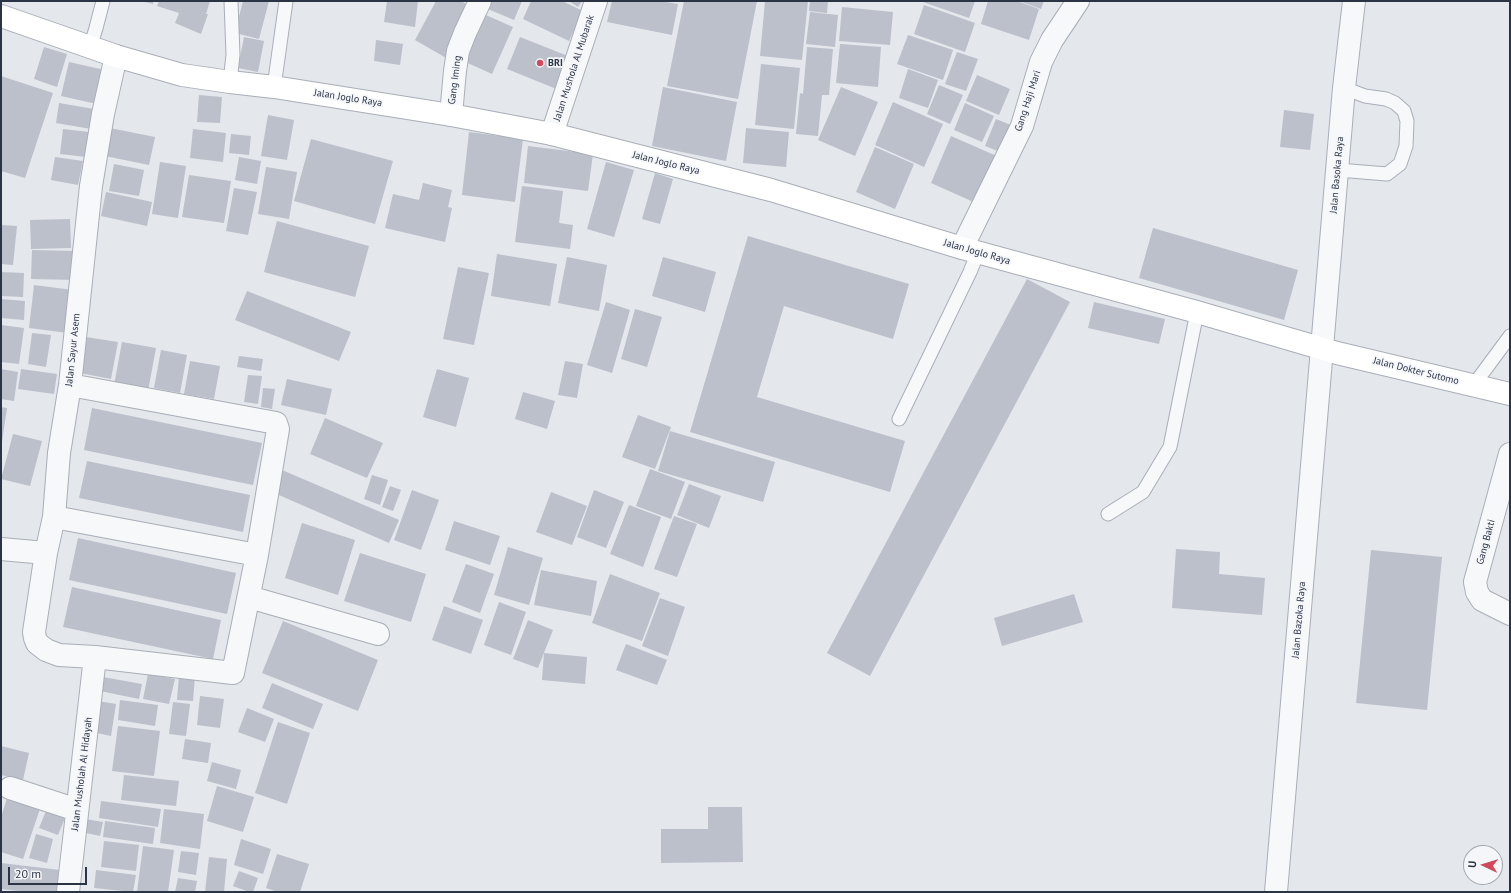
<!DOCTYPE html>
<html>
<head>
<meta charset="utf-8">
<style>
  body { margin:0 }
  #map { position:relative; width:1511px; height:893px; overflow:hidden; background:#e4e7ec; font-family:"PT Sans",sans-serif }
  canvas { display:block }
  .frame { position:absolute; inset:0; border:2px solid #2b3445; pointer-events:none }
  .north { position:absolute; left:1463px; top:845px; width:40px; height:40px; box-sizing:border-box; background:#f4f6f9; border:1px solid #a4a8b1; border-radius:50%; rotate:274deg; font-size:11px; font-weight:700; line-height:16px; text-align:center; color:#2b3445 }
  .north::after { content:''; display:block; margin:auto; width:14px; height:18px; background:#d1495b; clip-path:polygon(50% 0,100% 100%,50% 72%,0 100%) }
  .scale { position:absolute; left:8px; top:867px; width:79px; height:18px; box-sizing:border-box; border:2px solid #2b3445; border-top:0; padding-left:5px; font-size:12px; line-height:14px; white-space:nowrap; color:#2b3445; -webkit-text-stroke:3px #f4f6f9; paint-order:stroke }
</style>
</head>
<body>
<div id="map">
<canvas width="1511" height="893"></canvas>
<div class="frame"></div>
<div class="north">U</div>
<div class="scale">20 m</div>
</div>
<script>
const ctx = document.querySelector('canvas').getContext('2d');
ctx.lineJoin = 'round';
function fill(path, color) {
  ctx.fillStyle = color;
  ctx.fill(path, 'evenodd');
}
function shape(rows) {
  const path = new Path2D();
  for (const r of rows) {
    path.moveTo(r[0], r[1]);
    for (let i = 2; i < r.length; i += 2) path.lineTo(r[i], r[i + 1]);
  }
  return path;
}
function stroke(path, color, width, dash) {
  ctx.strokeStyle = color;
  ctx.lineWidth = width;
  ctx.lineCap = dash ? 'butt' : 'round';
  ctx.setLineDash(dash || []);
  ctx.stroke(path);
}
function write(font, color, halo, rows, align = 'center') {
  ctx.font = font + ' "PT Sans",sans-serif';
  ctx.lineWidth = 3.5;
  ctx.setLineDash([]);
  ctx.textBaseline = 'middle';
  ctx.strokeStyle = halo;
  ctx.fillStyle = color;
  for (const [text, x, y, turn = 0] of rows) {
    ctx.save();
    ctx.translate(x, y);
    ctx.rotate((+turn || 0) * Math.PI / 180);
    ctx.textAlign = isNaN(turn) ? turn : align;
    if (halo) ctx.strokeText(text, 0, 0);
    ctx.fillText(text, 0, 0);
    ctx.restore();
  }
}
const building = shape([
  [141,1,153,1,153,4],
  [159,1,210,1,206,14,208,14,201,34,175,23,179,13,157,6],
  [243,1,269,1,259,39,235,33],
  [387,1,418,1,415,27,384,22],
  [436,1,461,1,475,9,448,59,415,40],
  [486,1,522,1,514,20,483,7],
  [531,1,562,1,583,11,569,41,523,19],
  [569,1,582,1,578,7],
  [612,1,660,1,678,4,672,35,607,22],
  [684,1,757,1,738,99,667,86],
  [765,1,808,1,802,60,760,56],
  [810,1,828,1,827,13,809,11],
  [920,1,975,1,969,18],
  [988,1,1017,1,1039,9,1029,40,981,24],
  [1019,1,1044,1,1041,9],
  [924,5,975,23,965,52,914,34],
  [842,7,893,12,890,45,839,41],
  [479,12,513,27,492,74,459,59],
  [810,12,838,15,835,47,806,44],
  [908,35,953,50,943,80,897,64],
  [244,37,264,41,258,72,238,68],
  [520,37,573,58,559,90,507,69],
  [376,40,403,44,400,65,374,61],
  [840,44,881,47,878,87,836,83],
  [44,47,67,54,57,87,34,79],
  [807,47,833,49,829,95,822,95,818,136,796,134,800,93,803,94],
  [957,52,978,59,966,91,945,84],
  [69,62,105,70,97,104,61,96],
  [761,64,800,68,794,129,755,125],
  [908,69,938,80,928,108,899,98],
  [977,75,1010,89,999,115,966,101],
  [1,76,53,93,25,178,1,171],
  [939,85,963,95,950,124,927,114],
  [663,87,737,102,726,161,652,146],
  [841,87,878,102,855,156,818,140],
  [199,95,222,97,220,123,197,122],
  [893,102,943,124,924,167,875,145],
  [59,103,94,109,91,129,56,123],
  [965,103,994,116,982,142,954,130],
  [1284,110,1314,114,1310,150,1280,147],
  [268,115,294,120,287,160,261,156],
  [996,119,1016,127,1005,154,985,146],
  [110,128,155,137,149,165,105,156],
  [746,128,789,132,786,167,743,163],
  [63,129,89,132,86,157,60,154],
  [193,129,226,133,223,162,190,158],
  [469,132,523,139,515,202,462,195],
  [231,134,251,136,249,155,229,153],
  [951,136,999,157,978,204,931,183],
  [311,139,393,161,375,224,294,201],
  [528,146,593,154,588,191,524,183],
  [875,147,914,164,895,209,856,192],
  [55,157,83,161,78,185,51,180],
  [239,157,261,161,257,184,235,180],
  [160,162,186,166,178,218,152,214],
  [606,162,634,170,614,237,587,229],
  [114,164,144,170,139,196,109,191],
  [266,167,297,172,289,219,258,214],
  [655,173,673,179,660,224,642,219],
  [189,175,231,181,224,223,182,217],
  [423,183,452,190,448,207,452,208,445,242,385,228,393,194,419,200],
  [522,186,563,191,559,223,573,225,570,249,515,242],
  [234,188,257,192,248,235,226,231],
  [106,192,152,202,147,226,101,216],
  [70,219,71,248,31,249,30,220],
  [277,221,369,246,355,297,264,272],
  [1,225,17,226,13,265,1,264],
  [1153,228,1298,270,1284,320,1139,278],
  [748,236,909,284,893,339,784,306,757,397,905,441,890,492,690,432],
  [32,250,77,251,76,280,31,279],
  [497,254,557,264,550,306,491,296],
  [567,257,607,265,599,311,558,303],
  [663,257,716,272,705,312,652,296],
  [458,267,489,273,474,345,443,339],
  [1,272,24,273,23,297,1,296],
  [1027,279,1070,302,870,676,827,653],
  [34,285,73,290,68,333,29,328],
  [247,291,351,332,339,361,235,320],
  [1,299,25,301,24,320,1,318],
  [606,302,630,310,612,373,587,365],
  [1094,302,1165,319,1159,344,1088,328],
  [635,309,662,317,647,367,621,359],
  [1,325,24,328,19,364,1,362],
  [32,333,51,335,46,367,28,364],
  [86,337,118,342,111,379,80,373],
  [122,342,156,348,148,391,114,385],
  [161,350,187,355,180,393,154,388],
  [239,356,263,359,261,371,237,367],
  [190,361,220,366,214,399,184,394],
  [565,361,583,364,577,398,558,395],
  [1,369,18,372,14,401,1,399],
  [21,369,57,374,54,394,18,389],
  [437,369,469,378,456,427,423,417],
  [248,375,262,376,258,404,244,402],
  [287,379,332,389,326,415,281,405],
  [263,388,275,389,272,409,261,407],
  [523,392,555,401,547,429,515,419],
  [1,407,7,408,2,442,1,441],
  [92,408,262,443,253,485,84,450],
  [638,415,671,427,655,469,622,457],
  [325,418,383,443,367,478,310,454],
  [670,431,775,462,763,502,658,471],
  [13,434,42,441,30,486,1,479],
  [87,461,250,495,243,532,79,498],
  [650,469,685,482,671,519,636,506],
  [282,470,399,520,389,543,272,492],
  [372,475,388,480,380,505,364,499],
  [689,484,721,496,709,528,677,515],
  [390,486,401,490,393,511,382,507],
  [412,490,439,500,421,550,394,540],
  [594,490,624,502,606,548,577,537],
  [551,492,587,506,572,545,536,532],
  [629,505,661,517,643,567,610,554],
  [674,516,697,524,677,577,654,569],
  [454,521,500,536,490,565,445,550],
  [302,523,355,540,338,595,285,578],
  [78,538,236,573,227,614,69,580],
  [508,547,543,558,529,605,494,595],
  [1176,549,1220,552,1219,574,1265,578,1262,615,1172,608],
  [1371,550,1442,557,1427,710,1356,703],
  [360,553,426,574,411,622,344,601],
  [466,564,494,574,480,613,452,602],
  [541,570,597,581,591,616,534,605],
  [610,574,660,593,642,641,592,623],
  [72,587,221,620,213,659,63,627],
  [1074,594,1083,622,1002,646,994,618],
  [660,598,685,607,668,656,642,646],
  [499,602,526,612,511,655,484,645],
  [444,606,483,620,471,654,432,640],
  [528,620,553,630,538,668,513,659],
  [283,621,378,660,358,711,262,673],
  [626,644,667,660,657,685,616,670],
  [544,653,587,657,585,684,542,680],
  [148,674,175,679,169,704,143,699],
  [179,675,195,676,193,701,177,700],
  [103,677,142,684,139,699,100,691],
  [272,683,323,704,313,729,262,708],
  [200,696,224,699,220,728,197,725],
  [120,700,158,705,155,726,118,720],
  [98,701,116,704,111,736,92,732],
  [173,702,190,704,186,736,169,734],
  [247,708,274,719,265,742,238,732],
  [278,722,310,733,287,804,255,793],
  [118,726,160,731,154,776,112,771],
  [185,739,211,743,208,763,182,759],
  [1,746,29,753,23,780,1,775],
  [212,762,241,770,236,789,207,781],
  [124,775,179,781,176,806,121,800],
  [217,786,254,797,243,832,207,821],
  [9,792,42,803,23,859,1,852,1,817],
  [101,801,161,809,158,827,99,818],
  [48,806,67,813,58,835,39,828],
  [708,807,742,807,743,862,661,863,661,829,708,829],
  [164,809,204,814,200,849,160,843],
  [85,819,103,822,100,836,82,832],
  [105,821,155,828,153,844,103,837],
  [36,834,53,839,47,863,29,858],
  [241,839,271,849,263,874,234,865],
  [104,841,139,845,136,871,101,867],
  [143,846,174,850,168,892,137,892],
  [181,851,199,853,196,875,178,872],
  [277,854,309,864,300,892,278,892,266,888],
  [209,857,227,859,224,892,205,892],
  [1,863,60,870,57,892,27,892,1,889],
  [96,870,136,875,133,892,94,888],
  [239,871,258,878,253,892,249,892,233,886],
  [178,878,197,881,195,892,175,892]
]);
const service = shape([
  [90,48,96,28,103,1],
  [230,82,233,55,231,1],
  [274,87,286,1],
  [1338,170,1387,174,1400,164,1406,146,1407,121,1404,111,1395,103,1386,99,1365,96,1344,88],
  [1473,386,1510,336],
  [899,419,970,272,978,252],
  [1108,514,1143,492,1170,447,1197,312]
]);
const minor = shape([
  [451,115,455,71,458,51,465,33,480,1],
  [552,134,596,1],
  [962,248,1022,126,1041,62,1052,40,1078,1],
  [70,385,276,423,278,429,257,555,233,673,95,657,59,655,46,650,37,643,35,638,34,632,46,553,54,517,59,453,70,385,91,186,103,114,116,56],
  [1510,454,1475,582,1477,592,1482,600,1510,614],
  [54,517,257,555],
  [1,549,46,553],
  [249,597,378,634],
  [10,788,77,810],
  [68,892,95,657],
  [1276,892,1322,348]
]);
const tertiary = shape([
  [1322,348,1344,88,1354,1]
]);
const secondary = shape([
  [1,16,116,56,182,75,230,82,274,87,451,115,552,134,771,190,962,248,1197,312,1337,353,1510,394]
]);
const markers = [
  [540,63,4,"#d1495b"]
];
const poiNames = [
  ["BRI",548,63]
];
const streetNames = [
  ["Jalan Mushola Al Mubarak",574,68,-72],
  ["Gang Iming",455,80,-83],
  ["Jalan Joglo Raya",348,98,9],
  ["Gang Haji Mari",1028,101,-72],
  ["Jalan Joglo Raya",666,163,14],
  ["Jalan Basoka Raya",1337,175,-85],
  ["Jalan Joglo Raya",977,252,16],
  ["Jalan Sayur Asem",73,350,-84],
  ["Jalan Dokter Sutomo",1416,371,14],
  ["Gang Bakti",1486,542,-75],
  ["Jalan Bazoka Raya",1299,620,-85],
  ["Jalan Musholah Al Hidayah",82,774,-83]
];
fill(building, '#bbc0ca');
stroke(service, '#a9aeb7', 15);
stroke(minor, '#a9aeb7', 24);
stroke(tertiary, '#a9aeb7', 24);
stroke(secondary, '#a9aeb7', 24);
stroke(service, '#f7f8fa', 13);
stroke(minor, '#f7f8fa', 22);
stroke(tertiary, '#f7f8fa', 22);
stroke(secondary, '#fff', 22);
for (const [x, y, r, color] of markers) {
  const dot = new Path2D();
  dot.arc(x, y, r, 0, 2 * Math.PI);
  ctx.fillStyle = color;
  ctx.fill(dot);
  stroke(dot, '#f4f6f9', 1.5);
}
write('bold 10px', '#2b3445', '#f4f6f9', poiNames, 'left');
write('10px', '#2b3445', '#f4f6f9', streetNames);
</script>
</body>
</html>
